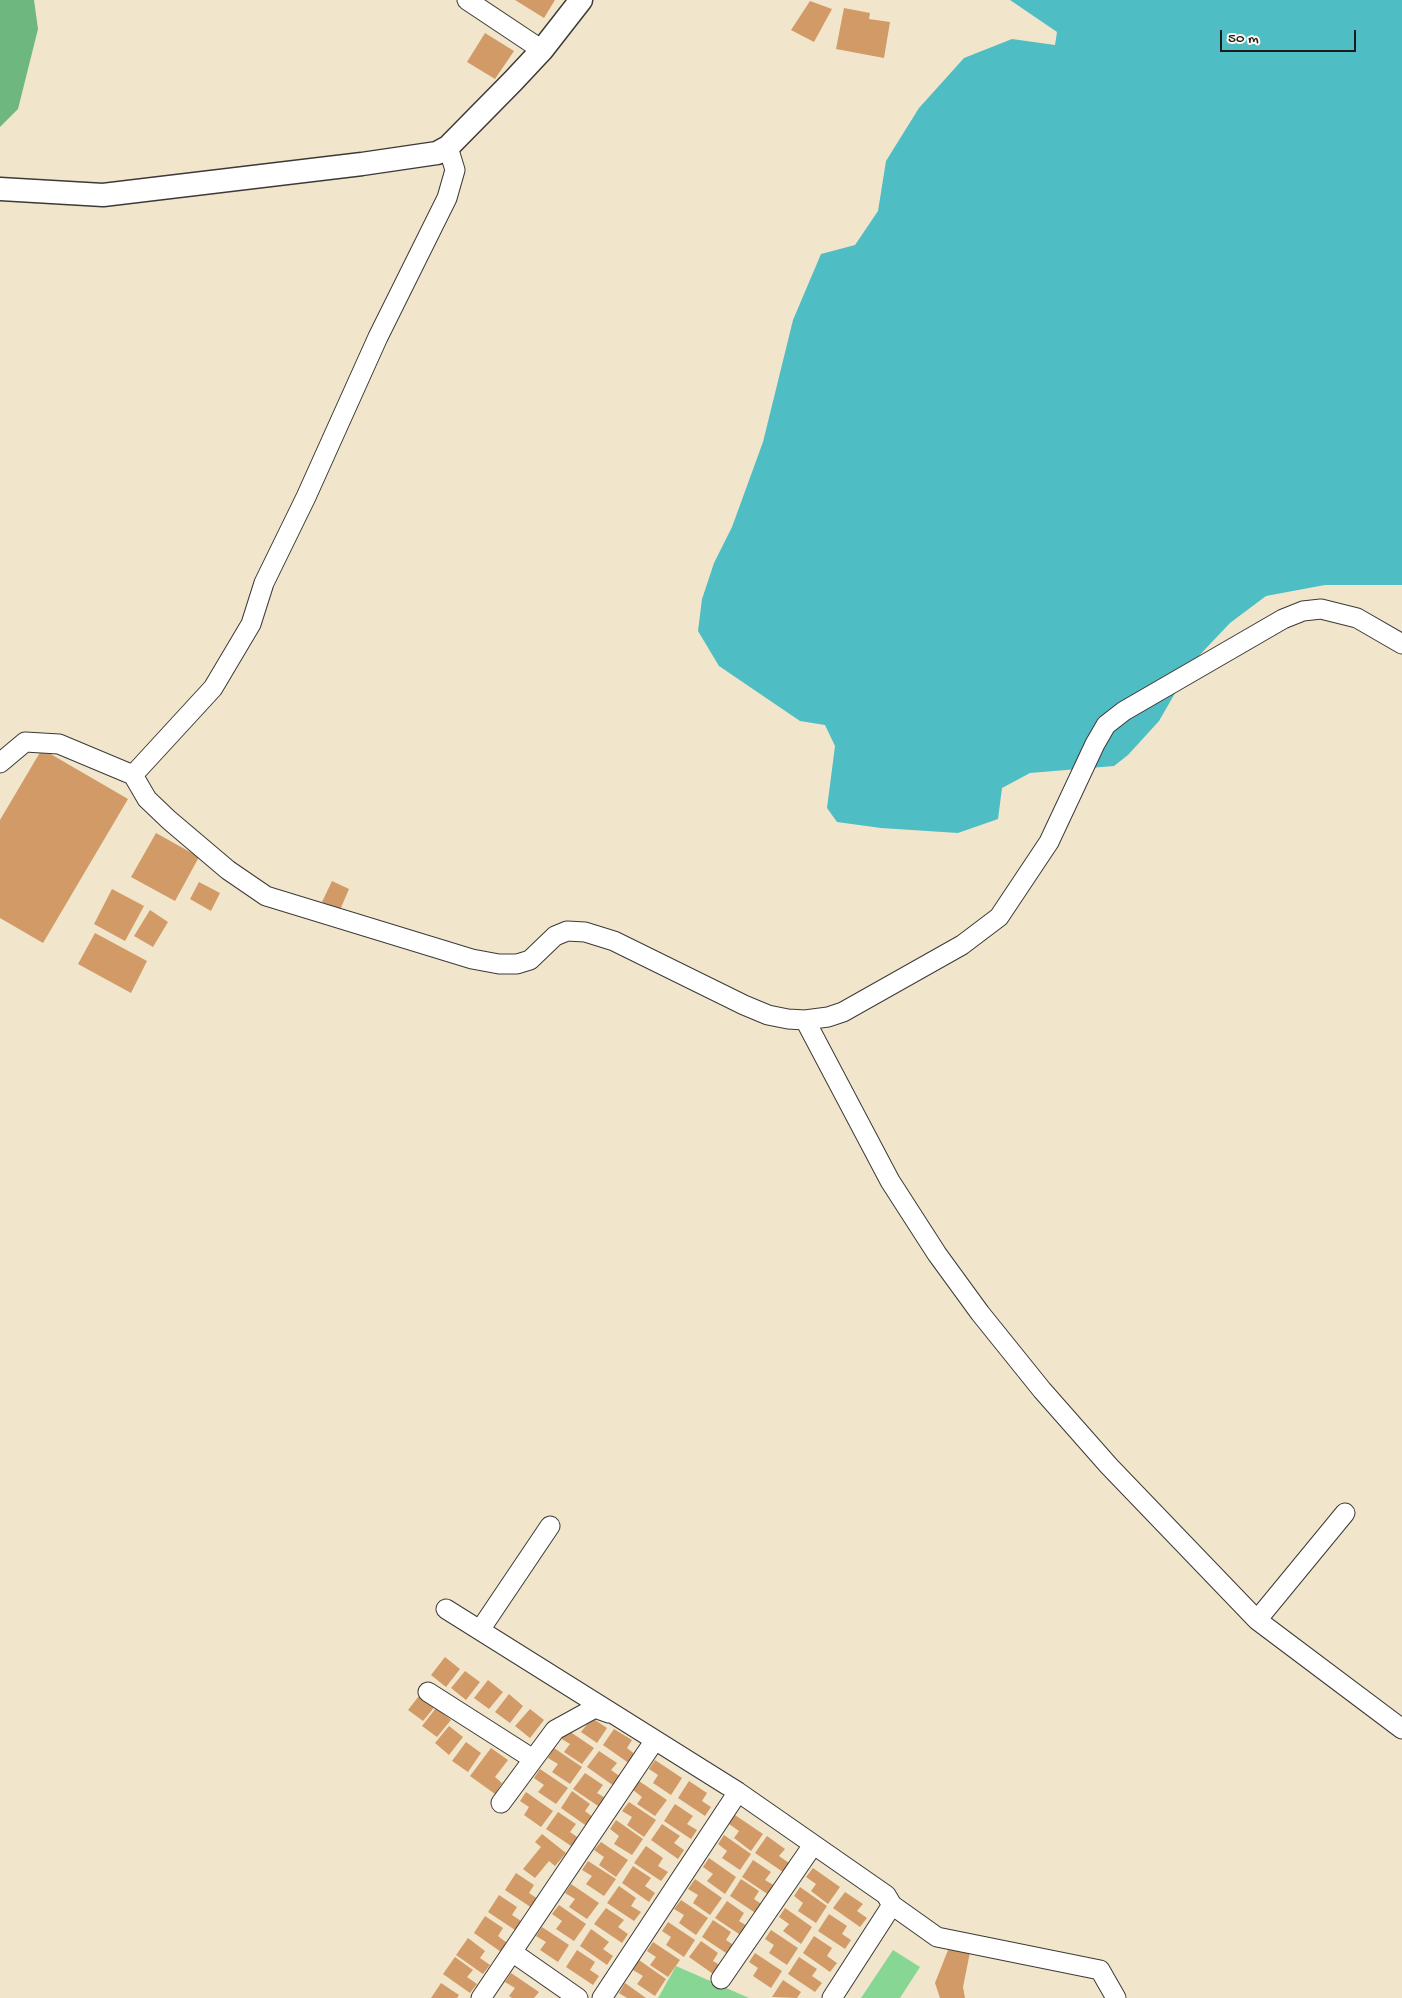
<!DOCTYPE html>
<html>
<head>
<meta charset="utf-8">
<style>
  body { margin:0 }
  #map { position:relative; width:1402px; height:1998px; overflow:hidden; background:#f1e6cb; font-family:"Gochi Hand",sans-serif }
  canvas { display:block }
  .scale { position:absolute; left:1220px; top:30px; width:136px; height:22px; box-sizing:border-box; border:2px solid #1c1c1c; border-top:0; padding-left:6px; font-size:15px; line-height:18px; white-space:nowrap; color:#1c1c1c; -webkit-text-stroke:4px #fbf7ec; paint-order:stroke }
</style>
</head>
<body>
<div id="map">
<canvas width="1402" height="1998"></canvas>
<div class="scale">50 m</div>
</div>
<script>
const ctx = document.querySelector('canvas').getContext('2d');
ctx.lineJoin = 'round';
function fill(path, color) {
  ctx.fillStyle = color;
  ctx.fill(path, 'evenodd');
}
function shape(rows) {
  const path = new Path2D();
  for (const r of rows) {
    path.moveTo(r[0], r[1]);
    for (let i = 2; i < r.length; i += 2) path.lineTo(r[i], r[i + 1]);
  }
  return path;
}
function stroke(path, color, width, dash) {
  ctx.strokeStyle = color;
  ctx.lineWidth = width;
  ctx.lineCap = dash ? 'butt' : 'round';
  ctx.setLineDash(dash || []);
  ctx.stroke(path);
}
const green = shape([
  [893,1950,920,1967,900,1998,861,1998],
  [676,1966,749,1998,658,1998]
]);
const forest = shape([
  [0,0,34,0,38,29,18,109,0,127]
]);
const water = shape([
  [1010,0,1402,0,1402,585,1325,585,1266,596,1230,623,1193,662,1159,721,1128,755,1114,766,1030,773,1002,788,998,819,958,833,881,828,837,822,827,808,835,746,825,725,800,721,719,666,698,631,702,599,714,563,732,527,763,442,793,320,821,254,855,245,878,211,886,161,919,108,964,58,1012,39,1055,45,1057,32]
]);
const building = shape([
  [515,0,555,0,544,18],
  [810,1,832,9,814,42,791,30],
  [844,8,870,13,869,19,890,22,884,58,836,49],
  [485,33,514,51,495,79,467,62],
  [42,749,128,799,43,943,0,918,0,820],
  [156,833,199,857,175,901,131,877],
  [332,881,349,889,340,910,322,902],
  [199,882,220,893,211,911,190,899],
  [112,889,144,906,125,941,94,924],
  [150,910,168,922,153,947,134,936],
  [95,933,147,961,131,993,78,964],
  [445,1657,460,1669,446,1687,431,1675],
  [465,1671,480,1682,466,1700,451,1688],
  [488,1680,503,1692,489,1709,474,1698],
  [422,1692,437,1704,423,1721,408,1710],
  [509,1694,523,1706,510,1723,495,1712],
  [436,1708,451,1720,437,1737,422,1726],
  [530,1709,544,1720,530,1738,515,1726],
  [592,1718,607,1728,597,1743,581,1732],
  [449,1726,463,1737,449,1755,435,1743],
  [566,1729,594,1748,582,1764,564,1752,570,1744,560,1738],
  [614,1729,632,1740,627,1748,636,1755,630,1764,603,1745],
  [466,1742,481,1753,468,1772,452,1761],
  [491,1748,508,1760,495,1777,502,1783,495,1794,470,1776],
  [554,1748,582,1767,570,1784,552,1772,558,1764,548,1758],
  [599,1751,617,1763,611,1770,621,1777,614,1786,587,1767],
  [655,1760,682,1778,671,1795,653,1783,658,1775,649,1769],
  [540,1769,568,1788,556,1804,538,1792,544,1785,534,1778],
  [585,1773,603,1785,597,1793,607,1799,601,1808,573,1789],
  [639,1781,667,1800,655,1816,637,1804,642,1797,633,1790],
  [689,1781,707,1793,702,1801,711,1807,705,1816,678,1798],
  [572,1791,590,1804,585,1811,594,1818,588,1827,561,1808],
  [526,1792,553,1811,541,1827,524,1815,529,1807,520,1801],
  [629,1802,656,1820,644,1837,627,1825,632,1817,622,1811],
  [675,1804,693,1816,687,1824,697,1830,691,1839,664,1821],
  [558,1812,576,1824,570,1832,580,1839,574,1848,546,1829],
  [735,1815,763,1834,751,1851,734,1838,739,1831,729,1824],
  [616,1820,643,1839,632,1855,614,1844,619,1836,610,1829],
  [662,1824,680,1836,674,1843,684,1850,678,1859,651,1840],
  [542,1834,566,1853,555,1866,549,1861,535,1878,523,1869,541,1847,535,1842],
  [724,1835,751,1854,740,1870,722,1858,727,1851,718,1844],
  [767,1836,785,1849,779,1856,789,1863,783,1872,755,1853],
  [601,1842,628,1860,616,1877,599,1865,604,1857,594,1850],
  [646,1846,663,1858,658,1866,668,1872,661,1881,634,1863],
  [709,1858,736,1877,725,1894,707,1881,713,1874,703,1867],
  [753,1860,771,1872,765,1880,775,1886,769,1895,742,1877],
  [588,1861,616,1879,604,1896,586,1884,592,1876,582,1870],
  [633,1866,651,1878,645,1886,655,1893,649,1902,622,1883],
  [813,1868,840,1887,828,1904,811,1891,816,1884,806,1877],
  [516,1873,534,1885,529,1893,538,1899,532,1908,505,1890],
  [695,1879,722,1898,710,1915,693,1903,698,1895,688,1889],
  [741,1879,759,1891,754,1899,763,1905,757,1914,730,1896],
  [571,1884,599,1903,587,1919,569,1907,575,1899,565,1893],
  [619,1886,636,1898,631,1906,641,1912,634,1921,607,1903],
  [800,1887,827,1906,816,1923,798,1911,803,1903,794,1896],
  [845,1892,863,1904,857,1911,867,1918,860,1927,833,1908],
  [499,1895,517,1907,512,1915,521,1921,515,1930,488,1912],
  [681,1900,708,1918,696,1935,679,1923,684,1915,674,1909],
  [727,1901,744,1913,739,1921,749,1927,742,1936,715,1918],
  [559,1905,586,1924,574,1941,556,1929,562,1921,552,1914],
  [606,1908,624,1920,618,1927,628,1934,622,1943,594,1924],
  [785,1908,812,1927,801,1944,783,1931,789,1924,779,1917],
  [829,1914,847,1926,842,1934,851,1940,845,1949,818,1931],
  [485,1916,503,1928,498,1936,507,1943,501,1952,474,1933],
  [713,1920,731,1932,726,1940,735,1946,729,1955,702,1937],
  [668,1922,695,1940,684,1957,666,1945,671,1937,662,1931],
  [542,1927,569,1945,558,1962,540,1950,546,1942,536,1936],
  [591,1929,609,1942,603,1949,613,1956,607,1965,580,1946],
  [771,1930,798,1948,787,1965,769,1953,774,1945,765,1939],
  [814,1936,832,1948,827,1956,837,1963,830,1972,803,1953],
  [468,1938,485,1951,480,1958,490,1965,483,1974,456,1955],
  [701,1941,718,1953,713,1961,723,1967,716,1976,689,1957],
  [653,1942,680,1960,668,1977,650,1965,656,1957,647,1951],
  [950,1945,970,1952,963,1987,965,1998,940,1998,935,1983],
  [577,1950,595,1962,590,1970,599,1976,593,1985,566,1967],
  [755,1953,782,1971,771,1988,753,1976,758,1968,749,1962],
  [455,1957,473,1970,467,1977,477,1984,470,1993,443,1974],
  [799,1957,817,1969,812,1976,822,1983,815,1992,788,1974],
  [639,1960,666,1979,655,1996,637,1984,643,1976,633,1970],
  [511,1973,539,1992,534,1998,512,1998,509,1996,515,1988,505,1982],
  [783,1980,801,1992,797,1998,772,1997],
  [441,1983,459,1995,457,1998,431,1998],
  [625,1983,646,1998,627,1998,619,1993]
]);
const minor = shape([
  [467,0,542,50],
  [0,763,25,742,59,744,133,775,213,688,251,624,264,583,306,497,378,337,447,198,455,170,448,147],
  [133,775,147,799,169,820,228,870,266,896,472,959,499,964,517,964,530,960,555,936,567,931,585,932,614,941,744,1005,768,1015,788,1019,805,1020,828,1017,843,1012,962,945,999,917,1049,842,1095,744,1106,725,1124,711,1283,619,1303,611,1321,609,1357,618,1402,644],
  [805,1020,890,1181,937,1254,980,1313,1042,1390,1109,1466,1257,1620,1402,1729],
  [446,1609,738,1792,886,1895,892,1905,937,1937,1100,1970,1116,1998],
  [1257,1620,1345,1513],
  [480,1630,550,1526],
  [428,1692,533,1759],
  [501,1803,555,1730,595,1708,609,1713],
  [512,1952,578,1998],
  [721,1979,813,1845],
  [481,1998,655,1740],
  [602,1998,738,1792],
  [832,1998,892,1905]
]);
const tertiary = shape([
  [0,189,103,195,362,164,437,153,448,147,513,81,542,50,581,0]
]);
fill(green, '#88d694');
fill(forest, '#6eb77e');
fill(water, '#4fbdc4');
fill(building, '#d19a67');
stroke(minor, '#3c3a36', 21);
stroke(tertiary, '#3c3a36', 25);
stroke(minor, '#fff', 19);
stroke(tertiary, '#fff', 22);
</script>
</body>
</html>
